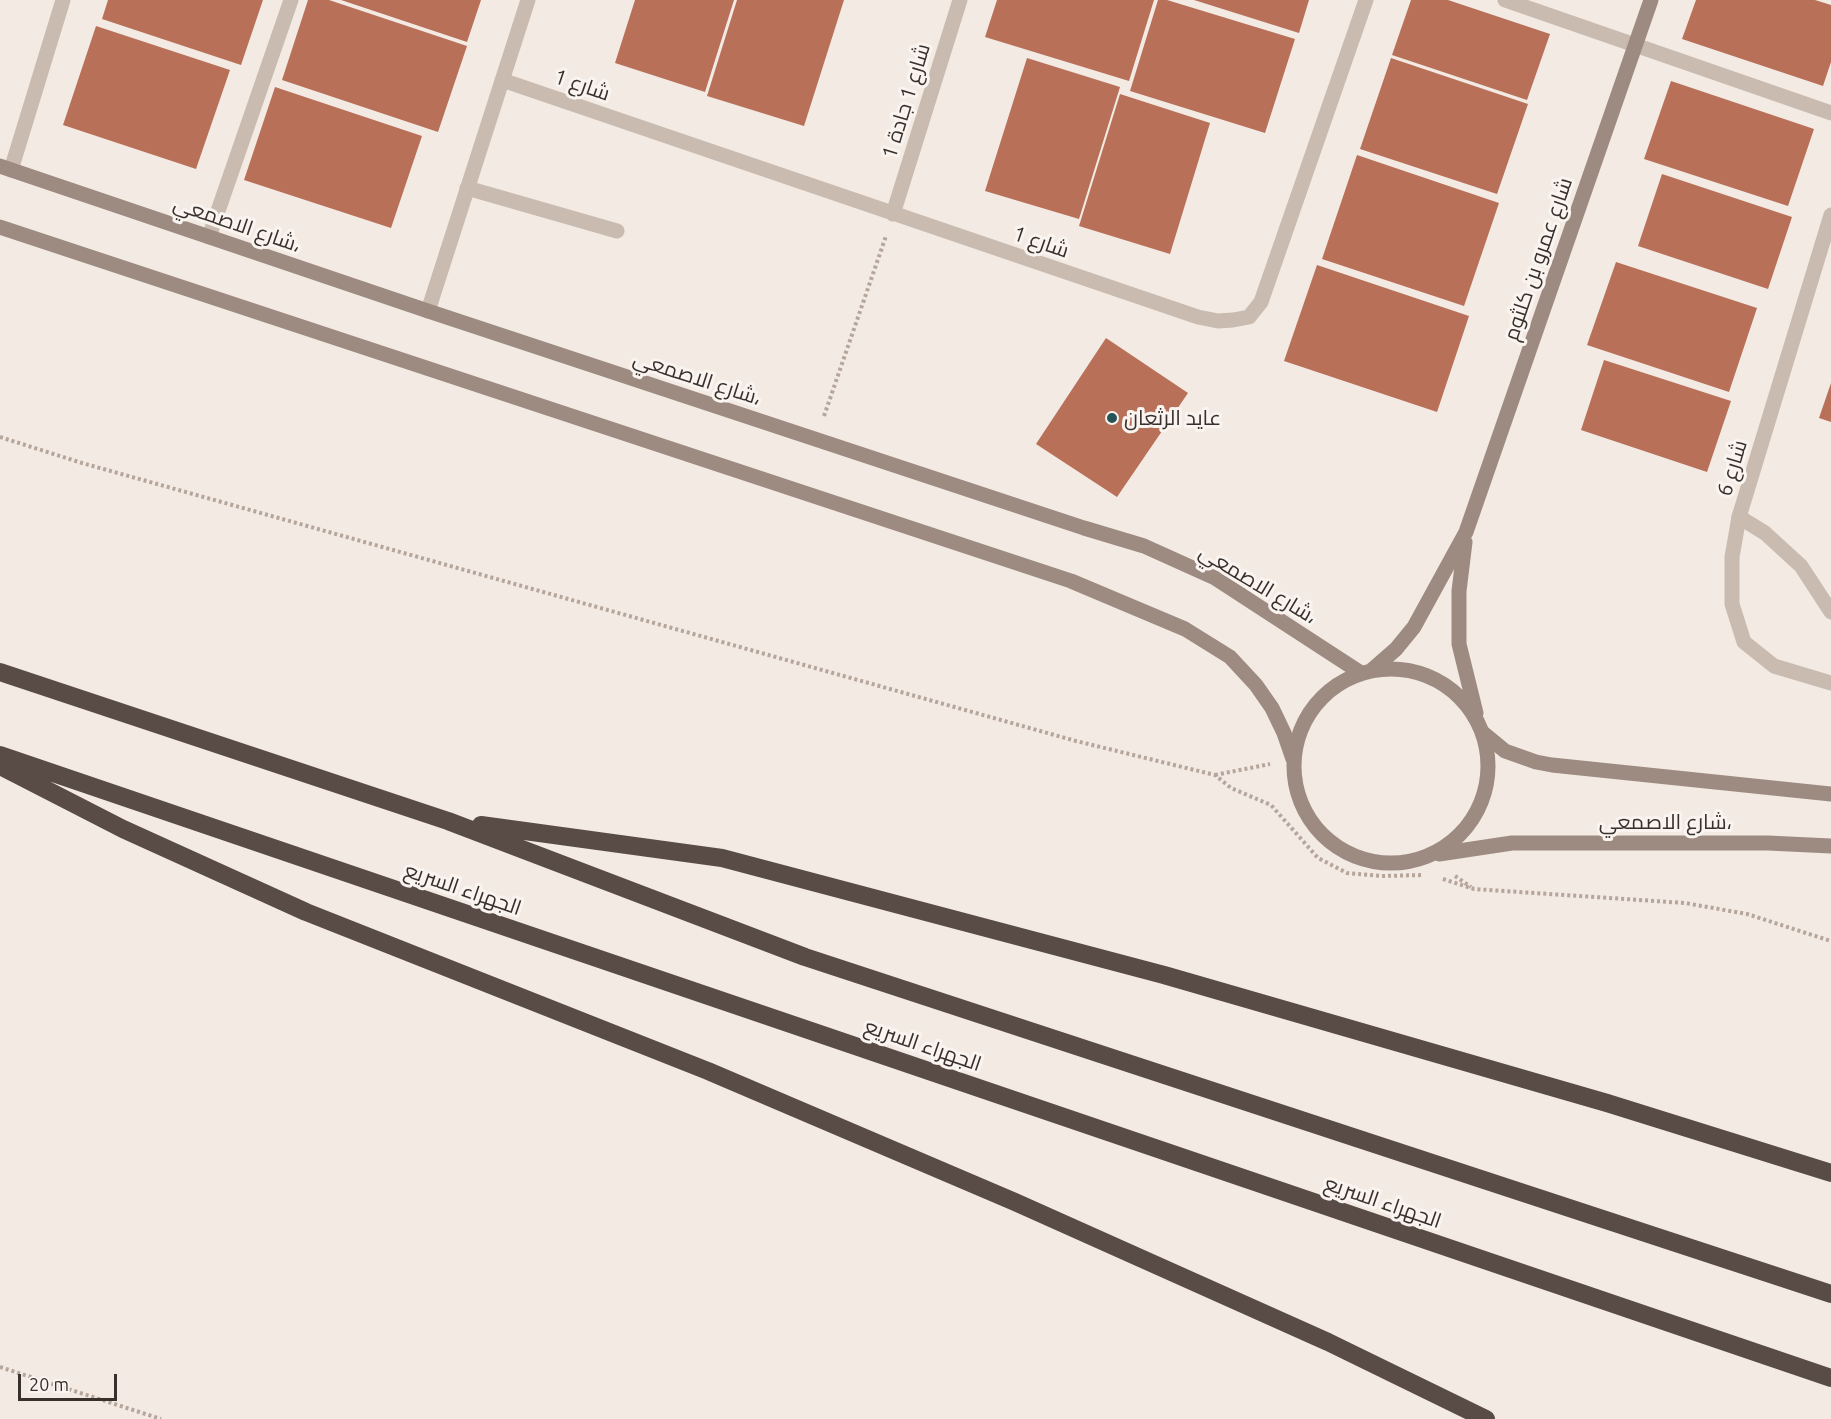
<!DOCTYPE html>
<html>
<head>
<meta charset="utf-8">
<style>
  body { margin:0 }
  #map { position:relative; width:1831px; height:1419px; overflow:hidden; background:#f2eae3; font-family:Ubuntu,sans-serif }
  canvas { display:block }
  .scale { position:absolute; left:18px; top:1374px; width:99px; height:27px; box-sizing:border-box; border:3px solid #39302c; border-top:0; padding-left:8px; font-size:18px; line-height:21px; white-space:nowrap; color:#39302c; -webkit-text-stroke:4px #f9f4ef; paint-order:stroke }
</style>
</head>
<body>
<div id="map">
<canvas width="1831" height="1419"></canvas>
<div class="scale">20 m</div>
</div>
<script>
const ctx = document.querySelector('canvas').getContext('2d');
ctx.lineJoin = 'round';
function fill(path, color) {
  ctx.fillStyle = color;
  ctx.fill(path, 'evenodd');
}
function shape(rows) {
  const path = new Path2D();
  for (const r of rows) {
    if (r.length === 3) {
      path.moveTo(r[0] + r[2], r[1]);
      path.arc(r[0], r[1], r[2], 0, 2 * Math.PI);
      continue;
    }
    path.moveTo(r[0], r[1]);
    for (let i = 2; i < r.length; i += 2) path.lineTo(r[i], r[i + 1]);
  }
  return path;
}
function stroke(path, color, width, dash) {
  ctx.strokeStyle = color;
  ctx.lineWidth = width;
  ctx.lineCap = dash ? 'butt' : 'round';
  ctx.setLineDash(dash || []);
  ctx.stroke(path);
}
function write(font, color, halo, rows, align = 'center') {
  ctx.font = font + ' Ubuntu,Cairo,sans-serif';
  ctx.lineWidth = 6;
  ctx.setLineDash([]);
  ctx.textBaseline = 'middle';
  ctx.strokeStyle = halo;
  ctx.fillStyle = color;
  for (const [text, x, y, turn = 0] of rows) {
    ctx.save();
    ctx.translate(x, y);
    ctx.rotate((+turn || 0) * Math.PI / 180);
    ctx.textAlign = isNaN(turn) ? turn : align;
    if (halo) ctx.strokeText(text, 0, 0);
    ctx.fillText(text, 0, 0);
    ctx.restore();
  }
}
const building = shape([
  [108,0,263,0,241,65,102,19],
  [308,0,329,0,467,46,438,132,282,80],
  [341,0,481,0,467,42],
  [635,0,734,0,705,92,615,63],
  [737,0,844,0,804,126,707,96],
  [997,0,1154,0,1129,81,985,37],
  [1158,0,1167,0,1295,39,1265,133,1130,91],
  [1194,0,1309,0,1299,33],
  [1411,0,1448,0,1550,34,1527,100,1392,55],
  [1696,0,1815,0,1831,5,1831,62,1823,86,1682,39],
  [96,26,230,70,196,169,63,125],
  [1027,58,1120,87,1079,219,985,191],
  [1391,58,1528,104,1497,194,1360,149],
  [1671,81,1814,129,1788,206,1644,159],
  [275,87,422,136,391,228,244,180],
  [1120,94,1210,123,1170,254,1079,226],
  [1357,155,1499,203,1464,306,1322,259],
  [1662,174,1792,217,1768,289,1638,246],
  [1616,262,1757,308,1729,392,1587,345],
  [1317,265,1469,316,1437,412,1284,361],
  [1106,338,1188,393,1117,497,1036,444],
  [1604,360,1731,401,1707,472,1581,430],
  [1831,383,1831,422,1819,418]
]);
const path = shape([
  [824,416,886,236],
  [0,437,82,463,1076,741,1215,775,1231,788,1271,805,1318,858,1347,873,1381,876,1424,875],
  [1215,775,1270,764],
  [1455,876,1471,887],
  [1443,879,1474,889,1685,903,1747,914,1831,941],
  [0,1367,161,1419]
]);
const lane = shape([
  [1505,0,1831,113],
  [467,188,617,231],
  [209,237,291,0],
  [1739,517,1765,533,1801,566,1831,612]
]);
const street = shape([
  [502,80,1198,317,1218,321,1233,320,1249,317,1261,302,1366,0],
  [11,170,63,0],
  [893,214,960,0],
  [1831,215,1739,517,1732,557,1732,604,1744,642,1774,666,1831,683],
  [428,311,528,0]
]);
const secondary = shape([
  [0,166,428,311,1084,528,1144,546,1215,578,1361,673],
  [0,227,1071,581,1185,629,1230,657,1256,685,1272,708,1284,733,1293,759],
  [1465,542,1459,591,1459,644,1476,713],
  [1391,766,97],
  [1372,670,1396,649,1414,627,1466,532,1651,0],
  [1482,732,1505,751,1536,762,1552,765,1831,794],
  [1439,854,1512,843,1768,843,1831,846]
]);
const highway = shape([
  [0,672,448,821,805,957,1831,1294],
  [0,755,1831,1378],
  [0,766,123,829,306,912,708,1071,1015,1202,1328,1342,1486,1419],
  [481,825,722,858,1164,975,1607,1103,1831,1173]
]);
const markers = [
  [1112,418,6,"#265356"]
];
const streetNames = [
  ["شارع 1",582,85,19],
  ["شارع 1 جادة 1",906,101,-73],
  ["شارع الاصمعي،",237,224,19],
  ["شارع 1",1041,242,19],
  ["شارع عمرو بن كلثوم",1538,259,-71],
  ["شارع الاصمعي،",697,378,18],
  ["شارع 6",1732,468,-73],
  ["شارع الاصمعي،",1258,584,31],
  ["شارع الاصمعي،",1665,822],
  ["الجهراء السريع",463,889,19],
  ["الجهراء السريع",923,1045,19],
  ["الجهراء السريع",1383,1202,19]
];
const poiNames = [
  ["عايد الرثعان",1124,418]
];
fill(building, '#b97059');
stroke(path, '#b5a59a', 4, [3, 3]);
stroke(lane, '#c9bbaf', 15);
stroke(street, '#c9bbaf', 15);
stroke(secondary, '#9d8b81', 15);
stroke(highway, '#594b45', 18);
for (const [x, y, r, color] of markers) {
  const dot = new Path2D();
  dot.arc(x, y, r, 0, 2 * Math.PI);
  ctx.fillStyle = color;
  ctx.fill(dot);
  stroke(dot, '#f9f4ef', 2);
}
write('21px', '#39302c', '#f9f4ef', streetNames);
write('21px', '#39302c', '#f9f4ef', poiNames, 'left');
</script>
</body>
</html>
